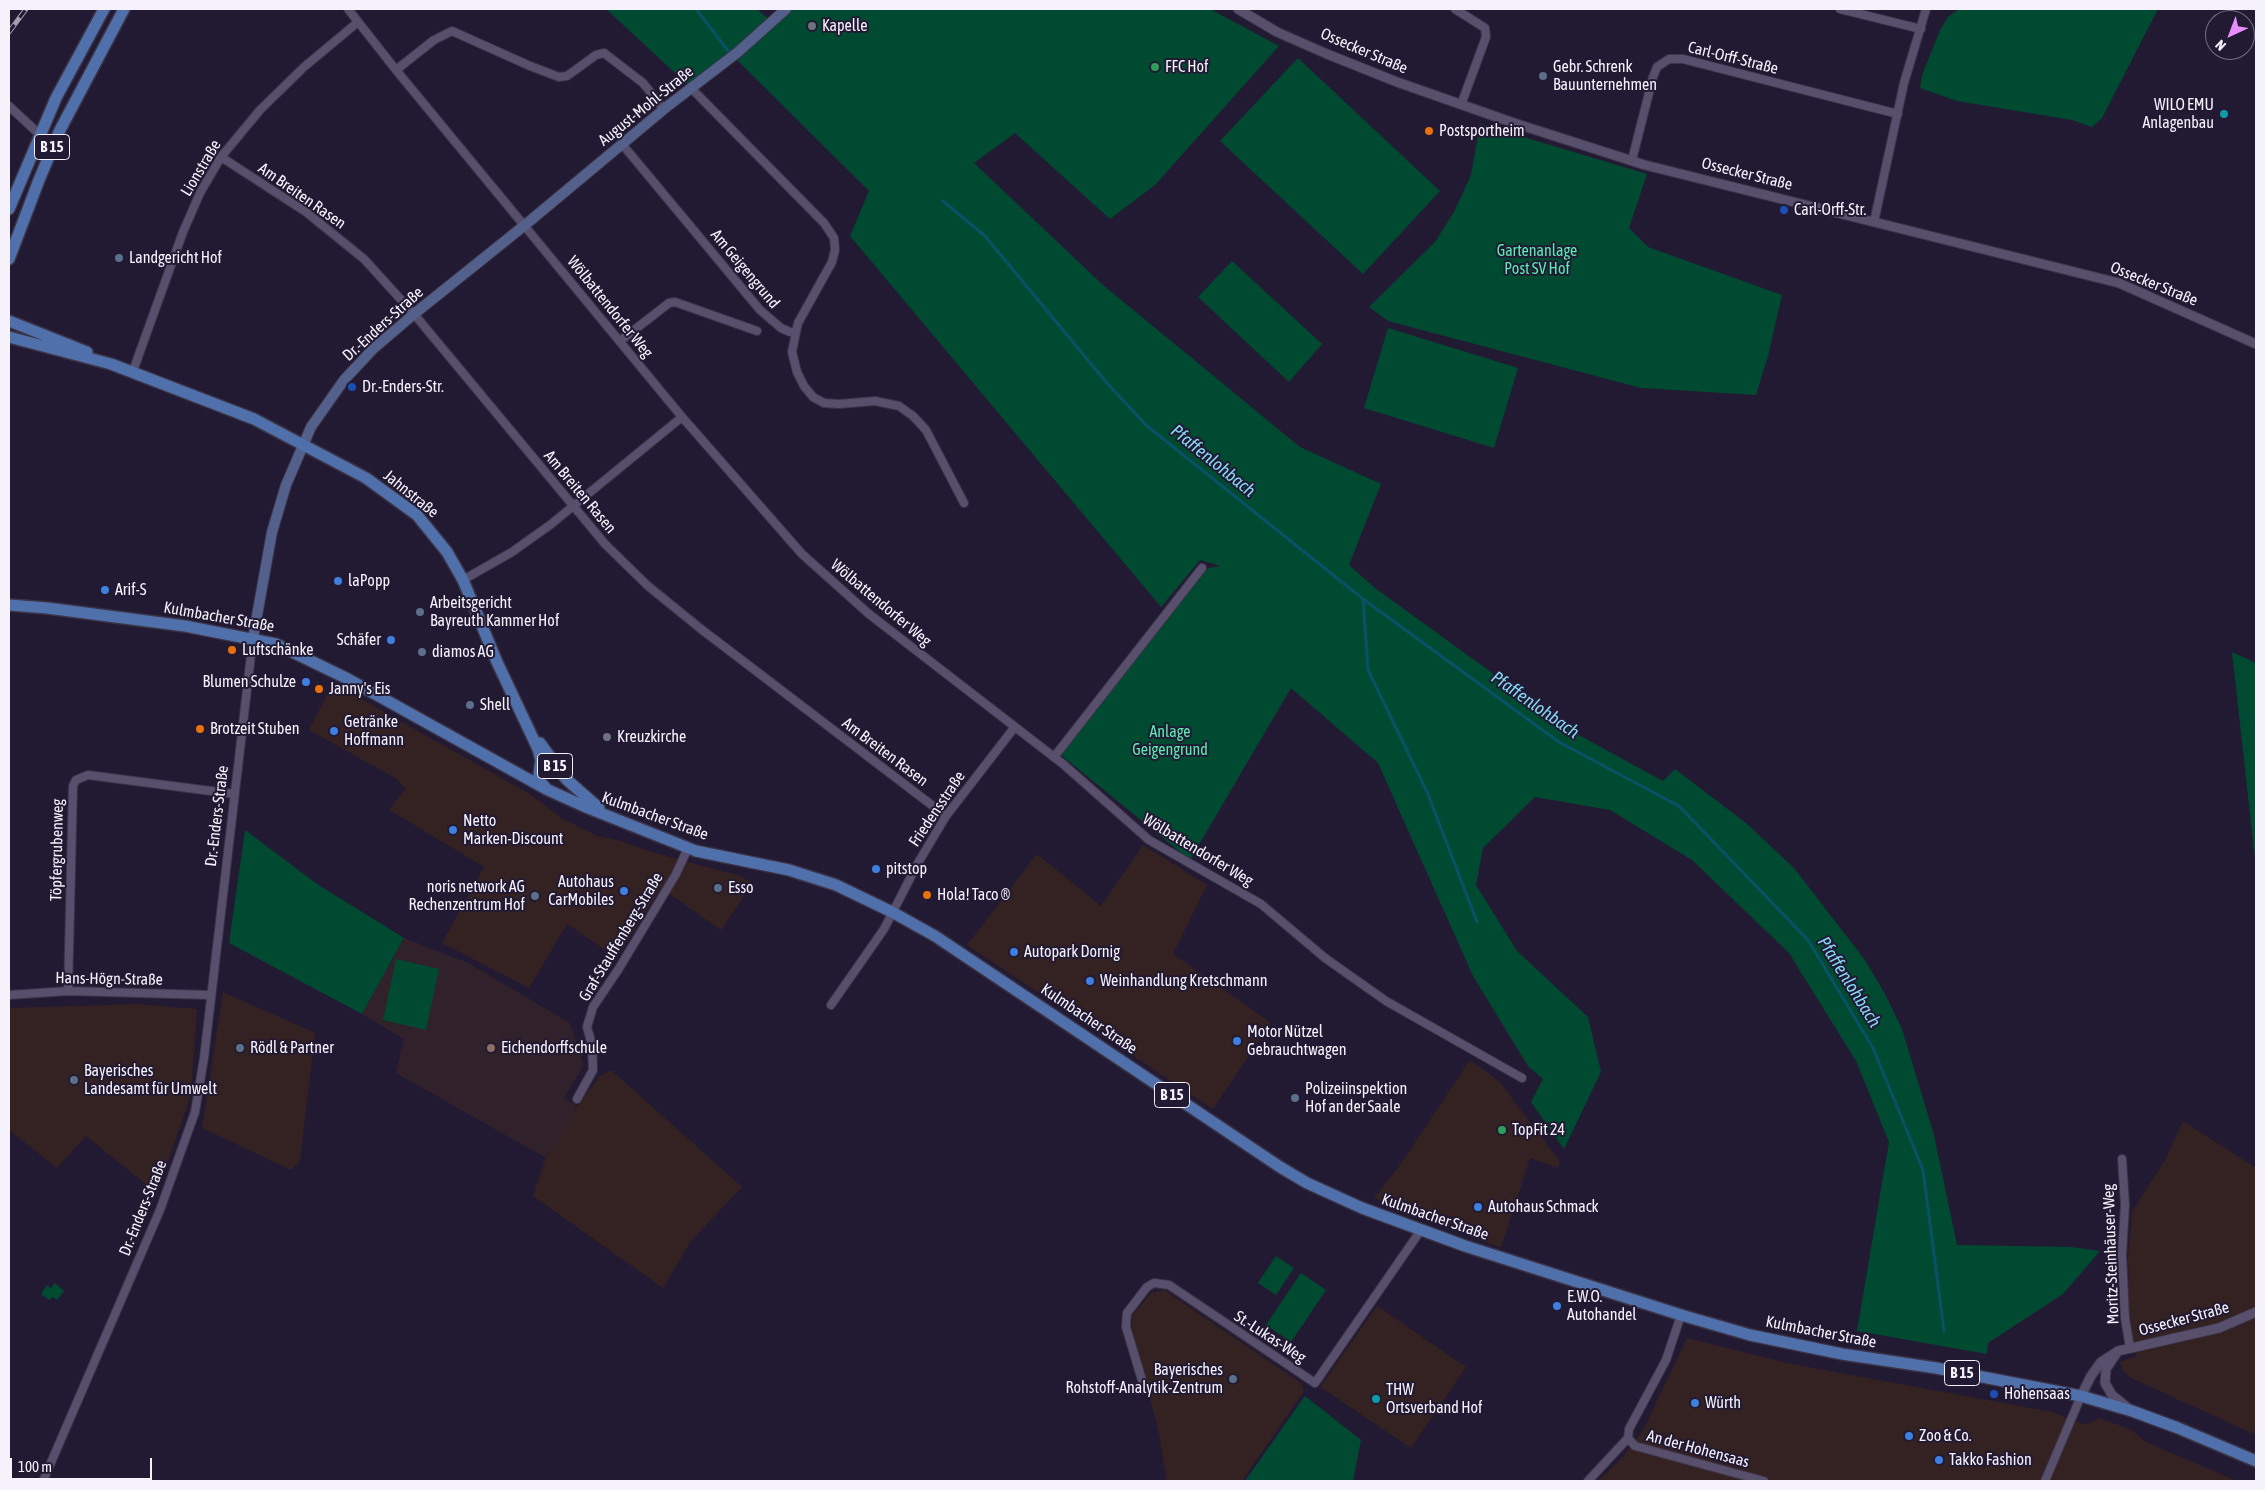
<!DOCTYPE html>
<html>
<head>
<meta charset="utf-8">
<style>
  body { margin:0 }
  #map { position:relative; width:2265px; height:1490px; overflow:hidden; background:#221a33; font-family:"Asap Condensed",sans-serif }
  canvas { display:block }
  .frame { position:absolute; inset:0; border:10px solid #f5f2fc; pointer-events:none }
  .north { position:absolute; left:2205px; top:10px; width:50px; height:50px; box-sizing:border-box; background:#221a33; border:1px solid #767083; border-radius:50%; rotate:223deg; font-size:14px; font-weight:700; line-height:20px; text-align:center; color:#f5f2fc }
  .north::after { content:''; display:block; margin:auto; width:18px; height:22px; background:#e98dfe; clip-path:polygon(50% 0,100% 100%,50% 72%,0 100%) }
  .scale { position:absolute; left:10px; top:1458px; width:142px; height:22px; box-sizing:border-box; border:2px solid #f5f2fc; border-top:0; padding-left:6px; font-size:15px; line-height:18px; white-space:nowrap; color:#f5f2fc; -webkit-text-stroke:4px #221a33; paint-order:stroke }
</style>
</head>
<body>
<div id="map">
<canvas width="2265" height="1490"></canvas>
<div class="frame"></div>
<div class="north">N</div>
<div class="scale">100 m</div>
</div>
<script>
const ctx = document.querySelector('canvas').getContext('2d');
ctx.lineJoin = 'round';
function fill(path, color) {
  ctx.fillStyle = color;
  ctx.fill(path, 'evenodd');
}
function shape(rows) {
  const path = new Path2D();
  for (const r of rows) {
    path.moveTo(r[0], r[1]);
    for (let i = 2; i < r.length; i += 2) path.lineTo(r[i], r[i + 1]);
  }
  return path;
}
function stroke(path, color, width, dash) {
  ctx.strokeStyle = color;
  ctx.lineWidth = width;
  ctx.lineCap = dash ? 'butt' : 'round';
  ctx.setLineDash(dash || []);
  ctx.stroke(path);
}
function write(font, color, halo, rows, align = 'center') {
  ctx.font = font + ' "Asap Condensed",sans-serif';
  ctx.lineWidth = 4;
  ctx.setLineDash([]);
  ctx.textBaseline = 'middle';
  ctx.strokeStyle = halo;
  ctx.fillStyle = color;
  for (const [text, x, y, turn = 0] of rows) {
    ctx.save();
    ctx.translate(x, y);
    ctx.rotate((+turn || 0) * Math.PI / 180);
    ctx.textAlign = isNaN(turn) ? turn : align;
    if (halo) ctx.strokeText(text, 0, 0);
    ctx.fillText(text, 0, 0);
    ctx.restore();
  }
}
const commercial = shape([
  [333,683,530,794,563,819,597,836,621,841,652,852,740,876,753,883,721,930,661,888,617,958,567,924,529,988,442,943,484,867,389,810,405,789,397,779,309,730],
  [1143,845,1207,885,1173,954,1271,1023,1213,1109,967,945,1037,854,1101,906],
  [223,992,315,1033,300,1161,291,1170,202,1128],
  [137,1004,197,1009,191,1095,157,1193,86,1136,57,1168,9,1130,9,1008],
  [1470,1060,1499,1081,1560,1162,1558,1168,1530,1158,1501,1248,1374,1198,1400,1165],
  [611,1070,742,1187,691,1241,663,1288,533,1196,546,1158,577,1106,600,1076],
  [2183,1121,2256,1168,2256,1435,2131,1378,2124,1372,2120,1362,2137,1356,2131,1333,2129,1305,2128,1257,2132,1212,2165,1160],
  [1164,1290,1301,1383,1304,1391,1242,1481,1167,1481,1157,1424,1132,1337,1132,1316,1151,1293],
  [1377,1306,1466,1367,1411,1448,1320,1387],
  [1687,1338,1787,1363,2052,1412,2085,1425,2099,1418,2130,1429,2146,1442,2237,1481,1598,1481,1622,1458,1642,1432]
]);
const education = shape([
  [404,938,468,963,570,1023,583,1063,582,1068,564,1098,577,1106,546,1158,396,1073,404,1039,362,1014]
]);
const green = shape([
  [606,9,757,9,769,20,782,9,1210,9,1279,46,1155,185,1110,219,1015,133,974,163,1103,285,1300,447,1381,484,1349,565,1375,588,1575,733,1663,781,1675,769,1746,823,1794,868,1865,960,1885,994,1902,1029,1934,1135,1957,1245,2071,1247,2100,1251,2063,1294,1988,1343,1987,1354,1857,1331,1889,1142,1856,1061,1789,953,1692,860,1610,810,1535,797,1483,848,1476,885,1517,951,1588,1017,1601,1072,1564,1149,1531,1102,1543,1079,1528,1066,1473,976,1378,763,1291,688,1190,860,1061,755,1208,568,1221,566,1200,560,1161,607,850,236,869,191,730,53,687,84],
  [1959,9,2158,9,2102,118,2092,127,2072,120,1957,101,1920,88,1922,75,1941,28,1948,17],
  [1298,58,1440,191,1363,274,1220,141],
  [1480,124,1647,174,1629,228,1648,247,1782,295,1768,356,1756,395,1641,388,1388,321,1369,307,1435,242,1454,212,1471,175],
  [1232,261,1322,344,1289,382,1198,297],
  [1388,328,1518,368,1494,448,1364,408],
  [2232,652,2256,663,2256,868],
  [245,830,317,884,404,938,362,1014,229,943],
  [396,959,439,969,426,1030,383,1020],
  [1276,1256,1294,1268,1276,1295,1258,1283],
  [1301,1273,1326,1290,1291,1342,1266,1325],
  [55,1283,64,1291,57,1300,53,1297,49,1300,41,1294,47,1285,51,1288],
  [1305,1396,1361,1440,1353,1481,1245,1481]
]);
const stream = shape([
  [696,9,729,52],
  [943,201,985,236,1106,382,1147,426,1363,599,1559,742,1679,806,1808,940,1873,1048,1923,1170,1944,1331],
  [1363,599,1368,670,1428,794,1477,922]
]);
const minor = shape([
  [348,9,396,70,682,417,802,554,869,614,1063,764,1149,840,1261,904,1325,958,1386,1001,1522,1078],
  [1455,9,1485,28,1486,37,1461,105],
  [1840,9,1921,29],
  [396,70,434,40,452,31,530,66,559,77,567,76,596,55,604,53,643,83,664,109],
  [9,106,39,134],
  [622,144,760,310,781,328,790,332,796,332,798,323,832,262,835,250,834,238,824,223,691,88],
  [221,157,306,212,364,259,414,314,605,544,648,586,701,629,946,816],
  [1632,160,1653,77,1657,67,1669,59,1683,59,1898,114],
  [1874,222,1904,83,1926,9],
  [796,332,792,352,797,372,804,386,813,397,824,403,839,404,875,401,899,406,913,416,926,430,964,503],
  [620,341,669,303,675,302,757,331],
  [133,371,183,232,200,193,221,157,260,110,304,67,358,22],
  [463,580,512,552,550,525,682,417],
  [1054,757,1202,568],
  [68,991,73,786,76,780,88,775,234,794],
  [9,995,68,991,210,995],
  [831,1005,884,929,918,863,946,816,1014,728],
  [577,1099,593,1070,592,1045,587,1027,593,1007,618,970,676,874,688,848],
  [2122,1159,2125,1205,2122,1255,2125,1318,2130,1348],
  [1145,1390,1126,1327,1127,1313,1147,1287,1154,1283,1169,1285,1315,1383,1421,1230],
  [1628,1438,1635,1446,1764,1481],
  [43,1481,160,1210,195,1112,204,1058,253,638],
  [1588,1481,1628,1438,1629,1429,1666,1360,1681,1315],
  [2045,1481,2081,1396]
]);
const tertiary = shape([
  [1238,9,1277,32,1327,54,1397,82,1514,123,1645,165,2119,283,2256,344],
  [2116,1354,2106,1369,2105,1383,2112,1395,2128,1408],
  [2081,1396,2091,1376,2101,1362,2118,1351,2219,1328,2256,1312]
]);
const secondary = shape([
  [253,638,272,532,286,485,311,427,344,380,373,349,414,314,525,225,669,105,738,52,786,9]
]);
const primary = shape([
  [9,209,56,98,104,9],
  [9,259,39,180,60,130,124,9],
  [9,321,87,352],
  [9,337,111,364,254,419,366,478,417,515,447,552,463,580,497,662,538,749,541,760,539,775,540,782,545,787],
  [9,605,47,608,185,626,276,644,348,679,546,789,588,808,696,851,789,870,836,885,892,912,935,936,1280,1167,1307,1183,1362,1208,1465,1246,1681,1315,1750,1335,1842,1354,1936,1368,2081,1396,2132,1411,2178,1428,2256,1461],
  [540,743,566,779,599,808]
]);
const rail = shape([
  [9,32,26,9]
]);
const markers = [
  [812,26,5,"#6b7280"],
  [1155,67,5,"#2e9e5b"],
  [1543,76,5,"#5c6f8a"],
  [2224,114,5,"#0f9aa8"],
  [1429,131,5,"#e8710a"],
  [1784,210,5,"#1a4fb4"],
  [119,258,5,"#5c6f8a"],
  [352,387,5,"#1a4fb4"],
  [338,581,5,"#3f7fe0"],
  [105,590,5,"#3f7fe0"],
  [420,612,5,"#5c6f8a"],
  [391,640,5,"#3f7fe0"],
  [232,650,5,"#e8710a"],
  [422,652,5,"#5c6f8a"],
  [306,682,5,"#3f7fe0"],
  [319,689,5,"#e8710a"],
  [470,705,5,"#5c6f8a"],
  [200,729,5,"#e8710a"],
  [334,731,5,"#3f7fe0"],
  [607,737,5,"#6b7280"],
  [453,830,5,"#3f7fe0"],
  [876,869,5,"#3f7fe0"],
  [718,888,5,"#5c6f8a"],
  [624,891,5,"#3f7fe0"],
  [927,895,5,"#e8710a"],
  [535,896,5,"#5c6f8a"],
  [1014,952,5,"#3f7fe0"],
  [1090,981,5,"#3f7fe0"],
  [1237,1041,5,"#3f7fe0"],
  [240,1048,5,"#5c6f8a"],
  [491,1048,5,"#8d6e63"],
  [74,1080,5,"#5c6f8a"],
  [1295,1098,5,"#5c6f8a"],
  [1502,1130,5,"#2e9e5b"],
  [1478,1207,5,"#3f7fe0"],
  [1557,1306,5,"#3f7fe0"],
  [1233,1379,5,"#5c6f8a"],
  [1994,1394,5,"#1a4fb4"],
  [1376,1399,5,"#0f9aa8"],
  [1695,1403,5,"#3f7fe0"],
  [1909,1436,5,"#3f7fe0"],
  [1939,1460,5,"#3f7fe0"]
];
const shields = [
  [52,147,35],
  [555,766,35],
  [1172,1095,35],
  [1962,1373,35]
];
const shieldNames = [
  ["B 15",52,147],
  ["B 15",555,766],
  ["B 15",1172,1095],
  ["B 15",1962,1373]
];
const poiNames = [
  ["Kapelle",822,26],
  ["FFC Hof",1165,67],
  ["Gebr. Schrenk",1553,67],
  ["Bauunternehmen",1553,85],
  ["WILO EMU",2214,105,"right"],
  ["Anlagenbau",2214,123,"right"],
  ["Postsportheim",1439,131],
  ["Carl-Orff-Str.",1794,210],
  ["Landgericht Hof",129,258],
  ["Dr.-Enders-Str.",362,387],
  ["laPopp",348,581],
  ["Arif-S",115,590],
  ["Arbeitsgericht",430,603],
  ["Bayreuth Kammer Hof",430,621],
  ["Schäfer",381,640,"right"],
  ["Luftschänke",242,650],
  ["diamos AG",432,652],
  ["Blumen Schulze",296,682,"right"],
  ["Janny's Eis",329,689],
  ["Shell",480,705],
  ["Getränke",344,722],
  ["Hoffmann",344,740],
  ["Brotzeit Stuben",210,729],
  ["Kreuzkirche",617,737],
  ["Netto",463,821],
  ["Marken-Discount",463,839],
  ["pitstop",886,869],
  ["Autohaus",614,882,"right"],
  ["CarMobiles",614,900,"right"],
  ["noris network AG",525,887,"right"],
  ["Rechenzentrum Hof",525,905,"right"],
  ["Esso",728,888],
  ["Hola! Taco ®",937,895],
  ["Autopark Dornig",1024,952],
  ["Weinhandlung Kretschmann",1100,981],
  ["Motor Nützel",1247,1032],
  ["Gebrauchtwagen",1247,1050],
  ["Rödl & Partner",250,1048],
  ["Eichendorffschule",501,1048],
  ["Bayerisches",84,1071],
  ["Landesamt für Umwelt",84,1089],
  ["Polizeiinspektion",1305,1089],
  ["Hof an der Saale",1305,1107],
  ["TopFit 24",1512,1130],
  ["Autohaus Schmack",1488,1207],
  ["E.W.O.",1567,1297],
  ["Autohandel",1567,1315],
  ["Bayerisches",1223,1370,"right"],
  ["Rohstoff-Analytik-Zentrum",1223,1388,"right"],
  ["THW",1386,1390],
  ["Ortsverband Hof",1386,1408],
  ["Hohensaas",2004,1394],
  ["Würth",1705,1403],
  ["Zoo & Co.",1919,1436],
  ["Takko Fashion",1949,1460]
];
const streetNames = [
  ["Ossecker Straße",1364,51,23],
  ["Carl-Orff-Straße",1733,58,14],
  ["August-Mohl-Straße",646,106,-39],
  ["Lionstraße",201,168,-59],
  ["Ossecker Straße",1747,174,14],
  ["Am Breiten Rasen",302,196,35],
  ["Am Geigengrund",745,269,50],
  ["Ossecker Straße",2154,284,22],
  ["Wölbattendorfer Weg",610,307,51],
  ["Dr.-Enders-Straße",383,324,-42],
  ["Am Breiten Rasen",580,492,50],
  ["Jahnstraße",411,494,39],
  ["Wölbattendorfer Weg",881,603,40],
  ["Kulmbacher Straße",219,617,10],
  ["Am Breiten Rasen",885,752,37],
  ["Friedensstraße",937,809,-56],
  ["Dr.-Enders-Straße",217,816,-83],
  ["Kulmbacher Straße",655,816,20],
  ["Töpfergrubenweg",57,850,-89],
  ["Wölbattendorfer Weg",1198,850,31],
  ["Graf-Stauffenberg-Straße",621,937,-59],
  ["Hans-Högn-Straße",109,979,1],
  ["Kulmbacher Straße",1089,1019,34],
  ["Dr.-Enders-Straße",143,1208,-68],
  ["Kulmbacher Straße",1435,1217,19],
  ["Moritz-Steinhäuser-Weg",2111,1254,-92],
  ["Ossecker Straße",2184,1319,-15],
  ["Kulmbacher Straße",1821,1332,11],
  ["St.-Lukas-Weg",1270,1337,33],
  ["An der Hohensaas",1698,1449,15]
];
const parkNames = [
  ["Gartenanlage",1537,251],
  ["Post SV Hof",1537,269],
  ["Anlage",1170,732],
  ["Geigengrund",1170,750]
];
const waterNames = [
  ["Pfaffenlohbach",1213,461,39],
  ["Pfaffenlohbach",1535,705,35],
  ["Pfaffenlohbach",1849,982,58]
];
fill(commercial, '#342121');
fill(education, '#31212b');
fill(green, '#004a31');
stroke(stream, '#075267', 3);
stroke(minor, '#3b3447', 10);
stroke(tertiary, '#3b3447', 11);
stroke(secondary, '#3b3447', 12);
stroke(primary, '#3b3447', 14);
stroke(minor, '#584f6c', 8);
stroke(tertiary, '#584f6c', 9);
stroke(secondary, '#54608c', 10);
stroke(primary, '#5070ab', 11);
stroke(rail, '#a39eae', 5);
stroke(rail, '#221a33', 3, [9]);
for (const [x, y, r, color] of markers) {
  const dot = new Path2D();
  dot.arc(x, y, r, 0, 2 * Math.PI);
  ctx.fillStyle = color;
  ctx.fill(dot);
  stroke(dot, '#221a33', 2);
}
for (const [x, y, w] of shields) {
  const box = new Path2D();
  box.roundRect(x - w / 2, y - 12.5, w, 25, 4);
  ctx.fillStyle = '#221a33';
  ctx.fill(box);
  stroke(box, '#f5f2fc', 1);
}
write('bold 15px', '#f5f2fc', null, shieldNames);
write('16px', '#f5f2fc', '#221a33', poiNames, 'left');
write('16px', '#f5f2fc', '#221a33', streetNames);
write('16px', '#59edb1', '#221a33', parkNames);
write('italic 18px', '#84d8f7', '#221a33', waterNames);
</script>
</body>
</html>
